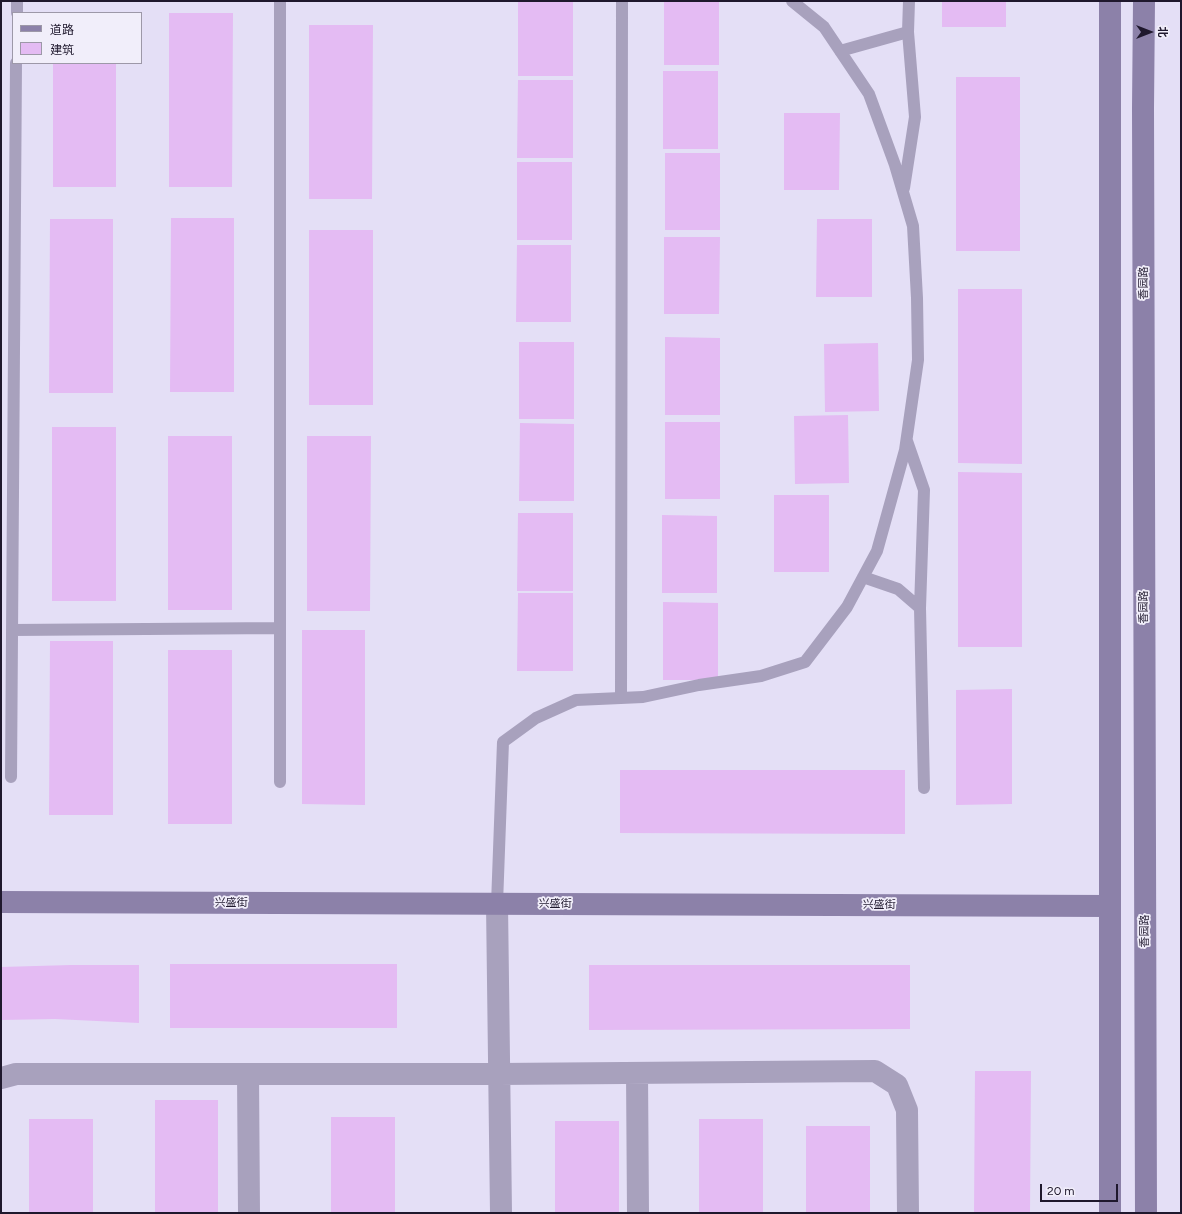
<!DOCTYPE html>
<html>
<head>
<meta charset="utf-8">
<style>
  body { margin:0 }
  #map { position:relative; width:1182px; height:1214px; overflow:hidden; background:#e4dff6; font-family:Figtree,"Noto Sans SC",sans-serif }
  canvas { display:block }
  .frame { position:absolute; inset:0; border:2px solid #1f182d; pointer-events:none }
  .legend { position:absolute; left:12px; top:12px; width:130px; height:52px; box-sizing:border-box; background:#f1eefa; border:1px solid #9d98a8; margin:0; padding:5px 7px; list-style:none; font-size:12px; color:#1f182d }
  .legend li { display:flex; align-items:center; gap:8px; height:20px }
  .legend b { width:20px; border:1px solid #9d98a8 }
  .north { position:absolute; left:1130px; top:12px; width:40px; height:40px; -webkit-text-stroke:3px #f1eefa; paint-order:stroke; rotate:90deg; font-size:11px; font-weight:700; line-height:16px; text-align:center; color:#1f182d }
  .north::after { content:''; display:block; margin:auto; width:14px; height:18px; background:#1f182d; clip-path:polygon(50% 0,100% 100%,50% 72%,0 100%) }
  .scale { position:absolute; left:1040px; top:1184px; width:78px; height:18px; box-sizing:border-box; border:2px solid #1f182d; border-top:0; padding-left:5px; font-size:12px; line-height:14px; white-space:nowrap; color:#1f182d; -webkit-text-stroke:3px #f1eefa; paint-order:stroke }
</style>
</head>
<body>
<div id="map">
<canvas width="1182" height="1214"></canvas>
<div class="frame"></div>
<ul class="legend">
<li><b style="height:5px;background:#8c81a9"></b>道路</li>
<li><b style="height:11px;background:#e4bbf3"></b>建筑</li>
</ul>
<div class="north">北</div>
<div class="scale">20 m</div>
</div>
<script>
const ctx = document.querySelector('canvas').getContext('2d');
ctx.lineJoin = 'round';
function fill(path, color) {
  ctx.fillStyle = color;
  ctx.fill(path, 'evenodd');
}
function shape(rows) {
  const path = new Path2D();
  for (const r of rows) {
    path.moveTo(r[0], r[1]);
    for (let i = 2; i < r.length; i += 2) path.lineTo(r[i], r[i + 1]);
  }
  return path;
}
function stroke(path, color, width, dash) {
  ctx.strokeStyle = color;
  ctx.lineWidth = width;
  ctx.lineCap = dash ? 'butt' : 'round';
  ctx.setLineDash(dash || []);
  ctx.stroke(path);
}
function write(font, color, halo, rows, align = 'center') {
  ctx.font = font + ' Figtree,"Noto Sans SC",sans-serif';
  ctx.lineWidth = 3.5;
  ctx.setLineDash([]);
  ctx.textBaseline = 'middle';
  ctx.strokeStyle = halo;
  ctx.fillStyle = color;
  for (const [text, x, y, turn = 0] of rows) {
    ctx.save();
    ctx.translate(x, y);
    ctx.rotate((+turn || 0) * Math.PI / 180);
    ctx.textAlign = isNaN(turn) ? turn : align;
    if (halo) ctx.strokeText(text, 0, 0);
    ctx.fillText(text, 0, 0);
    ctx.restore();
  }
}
const building = shape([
  [518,1,573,1,573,76,518,76],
  [664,1,719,1,719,65,664,65],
  [942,1,1006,1,1006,27,942,27],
  [169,13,233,13,232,187,169,187],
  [309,25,373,25,372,199,309,199],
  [53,63,116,63,116,187,53,187],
  [663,71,718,71,718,149,663,149],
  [956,77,1020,77,1020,251,956,251],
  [518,80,573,80,573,158,517,158],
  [784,113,840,113,839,190,784,190],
  [665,153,720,153,720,230,665,230],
  [517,162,572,162,572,240,517,240],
  [171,218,234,218,234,392,170,392],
  [50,219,113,219,113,393,49,393],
  [817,219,872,219,872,297,816,297],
  [309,230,373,230,373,405,309,405],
  [664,237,720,237,719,314,664,314],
  [517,245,571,245,571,322,516,322],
  [958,289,1022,289,1022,464,958,463],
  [665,337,720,338,720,415,665,415],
  [519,342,574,342,574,419,519,419],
  [878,343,879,411,825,412,824,344],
  [848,415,849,483,795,484,794,416],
  [665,422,720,422,720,499,665,499],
  [520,423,574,424,574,501,519,501],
  [52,427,116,427,116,601,52,601],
  [168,436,232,436,232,610,168,610],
  [307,436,371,436,370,611,307,611],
  [958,472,1022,473,1022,647,958,647],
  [774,495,829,495,829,572,774,572],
  [518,513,573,513,573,591,517,591],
  [662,515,717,516,717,593,662,593],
  [518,593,573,593,573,671,517,671],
  [663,602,718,603,718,680,663,680],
  [302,630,365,630,365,805,302,804],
  [50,641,113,641,113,815,49,815],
  [168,650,232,650,232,824,168,824],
  [1012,689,1012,804,956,805,956,690],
  [620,770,905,770,905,834,620,833],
  [170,964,397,964,397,1028,170,1028],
  [71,965,139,965,139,1023,55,1019,1,1020,1,967],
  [589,965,910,965,910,1029,589,1030],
  [975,1071,1031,1071,1030,1213,974,1213],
  [155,1100,218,1100,218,1213,155,1213],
  [331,1117,395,1117,395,1213,331,1213],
  [29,1119,93,1119,93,1213,29,1213],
  [699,1119,763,1119,763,1213,699,1213],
  [555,1121,619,1121,619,1213,555,1213],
  [806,1126,870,1126,870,1213,806,1213]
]);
const lane = shape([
  [280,1,280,782],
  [17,13,17,1],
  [840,51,908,32,909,1],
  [904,188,915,117,908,32],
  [907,441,924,490,920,608],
  [863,577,898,589,920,608,924,788],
  [12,630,280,628],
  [621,698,622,1],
  [11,777,16,63],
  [497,904,503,742,536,718,576,700,643,697,699,685,761,676,805,662,847,607,877,551,905,450,918,360,917,298,913,226,895,165,869,94,824,27,792,1]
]);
const street = shape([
  [497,904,501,1213],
  [637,1073,638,1213],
  [248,1074,249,1213],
  [1,1078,16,1074,499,1074,875,1071,897,1085,907,1110,908,1213]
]);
const secondary = shape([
  [1144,1,1143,108,1146,1213],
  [1,902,1110,906],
  [1110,1213,1110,1]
]);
const streetNames = [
  ["香园路",1144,283,-90],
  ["香园路",1144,607,-90],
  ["兴盛街",231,903],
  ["兴盛街",555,904],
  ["兴盛街",879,905],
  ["香园路",1145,931,-90]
];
fill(building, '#e4bbf3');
stroke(lane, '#a8a1bd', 12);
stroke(street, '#a8a1bd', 22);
stroke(secondary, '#8c81a9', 22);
write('11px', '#1f182d', '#f1eefa', streetNames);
</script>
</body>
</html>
